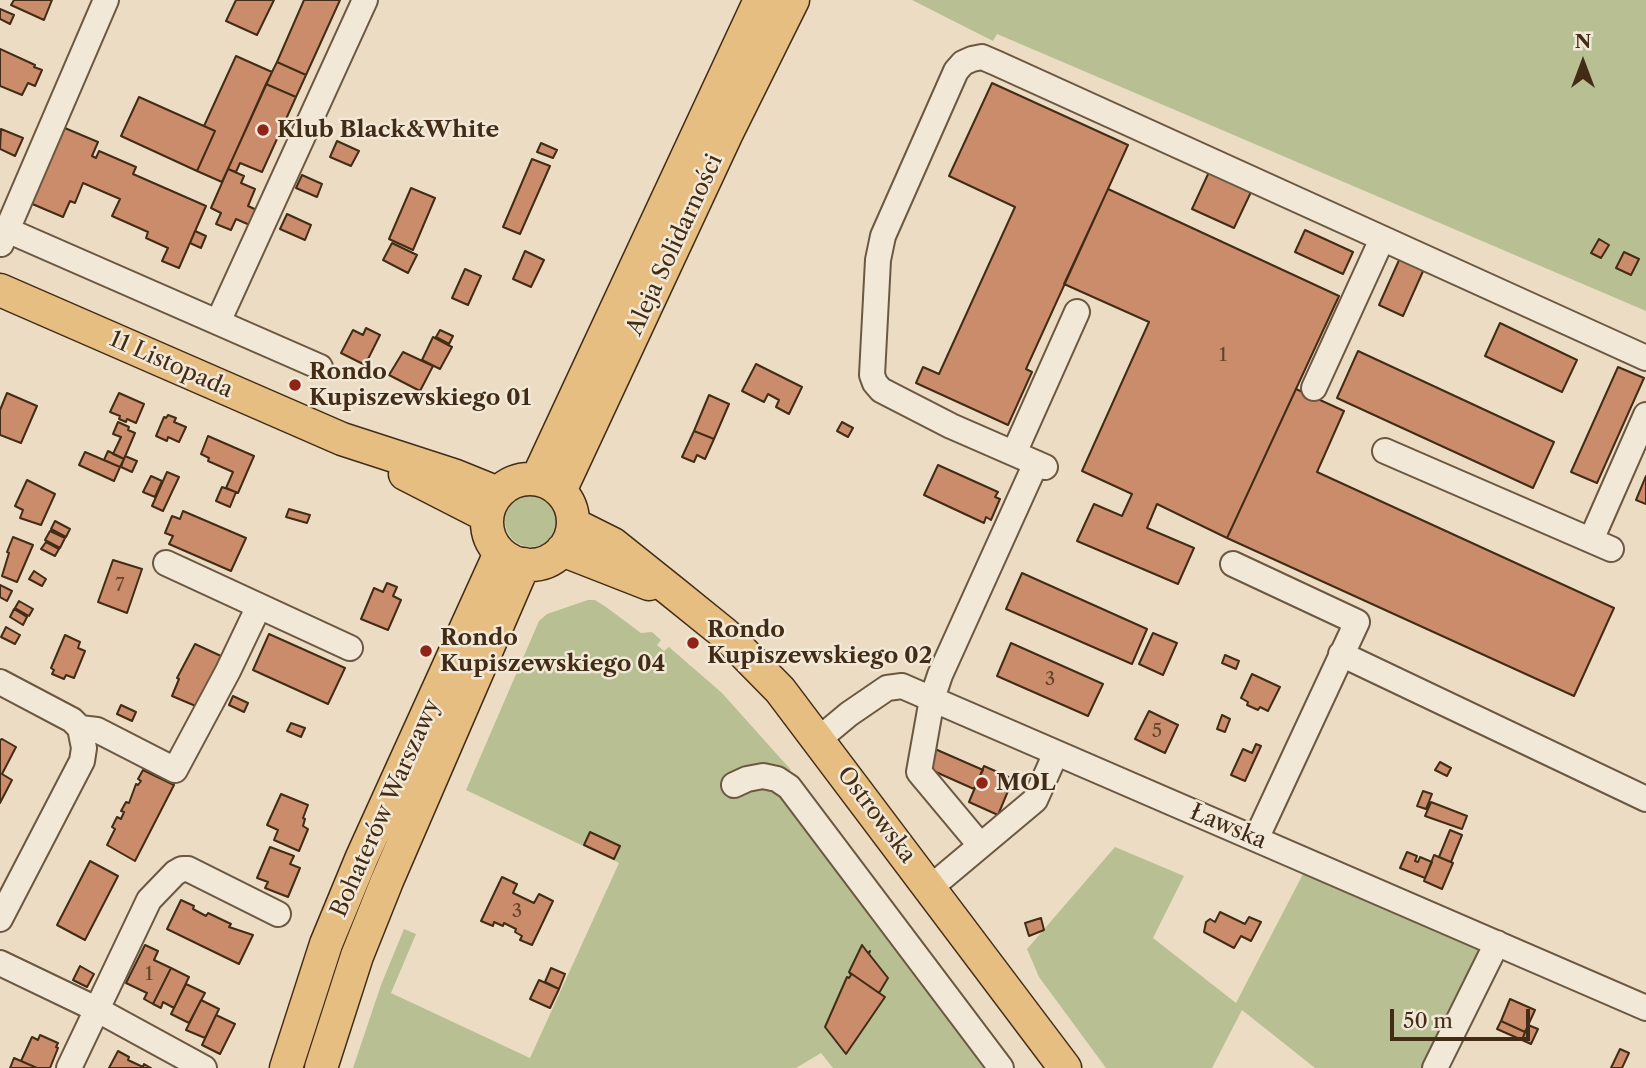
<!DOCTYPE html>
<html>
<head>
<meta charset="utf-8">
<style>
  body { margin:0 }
  #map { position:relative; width:1646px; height:1068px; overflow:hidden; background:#ebdcc3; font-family:"Libre Caslon Text",serif }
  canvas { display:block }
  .north { position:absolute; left:1548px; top:28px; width:70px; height:70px; -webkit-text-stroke:5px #f2e8d8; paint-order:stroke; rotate:0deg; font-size:19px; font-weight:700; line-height:28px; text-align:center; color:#422c16 }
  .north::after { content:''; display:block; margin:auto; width:24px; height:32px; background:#422c16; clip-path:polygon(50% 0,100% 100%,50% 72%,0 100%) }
  .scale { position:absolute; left:1390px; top:1009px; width:140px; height:32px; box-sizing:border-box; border:4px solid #422c16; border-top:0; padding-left:9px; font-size:21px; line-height:24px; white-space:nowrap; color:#422c16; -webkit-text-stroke:5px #f2e8d8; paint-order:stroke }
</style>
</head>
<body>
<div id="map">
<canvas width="1646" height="1068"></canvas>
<div class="north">N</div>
<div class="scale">50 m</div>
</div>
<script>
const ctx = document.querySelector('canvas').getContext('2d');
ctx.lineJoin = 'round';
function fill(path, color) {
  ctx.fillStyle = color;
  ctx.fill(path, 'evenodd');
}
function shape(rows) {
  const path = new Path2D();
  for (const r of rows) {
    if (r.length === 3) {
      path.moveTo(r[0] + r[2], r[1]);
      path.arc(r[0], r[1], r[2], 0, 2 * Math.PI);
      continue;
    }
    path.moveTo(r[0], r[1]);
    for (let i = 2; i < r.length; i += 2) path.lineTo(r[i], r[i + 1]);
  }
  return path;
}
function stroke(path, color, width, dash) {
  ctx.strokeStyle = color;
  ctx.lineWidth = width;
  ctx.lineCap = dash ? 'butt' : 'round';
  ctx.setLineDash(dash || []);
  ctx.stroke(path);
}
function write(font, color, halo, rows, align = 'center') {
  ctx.font = font + ' "Libre Caslon Text",serif';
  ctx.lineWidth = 5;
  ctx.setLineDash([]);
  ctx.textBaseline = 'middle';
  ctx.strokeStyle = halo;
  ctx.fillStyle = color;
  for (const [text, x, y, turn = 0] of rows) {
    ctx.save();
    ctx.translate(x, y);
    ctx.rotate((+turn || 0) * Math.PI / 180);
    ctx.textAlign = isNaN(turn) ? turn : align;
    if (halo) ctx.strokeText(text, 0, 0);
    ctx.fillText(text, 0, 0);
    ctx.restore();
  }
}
const green = shape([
  [912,0,1646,0,1646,311,997,34,993,41],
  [531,521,26],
  [588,600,595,600,606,607,641,633,652,632,661,640,657,645,664,651,669,647,722,693,791,770,787,771,775,764,756,764,739,771,751,785,776,790,991,1068,833,1068,821,1053,796,1068,353,1068,381,985,404,929,416,934,391,993,530,1058,619,863,466,790,539,621,547,614],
  [1115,847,1184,876,1153,938,1236,1003,1303,874,1485,953,1425,1068,1315,1068,1242,1010,1212,1068,1106,1068,1039,977,1027,949]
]);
const building = shape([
  [14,0,52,0,44,20,11,5,14,0],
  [236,0,274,0,257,35,226,21,236,0],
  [304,0,340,0,306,75,277,62,304,0],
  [0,9,14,15,10,24,0,19,0,9],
  [0,49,35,65,34,67,42,70,35,86,28,83,22,95,0,86,0,49],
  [236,56,272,72,222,182,197,171,215,131,204,126,236,56],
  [277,62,306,75,296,97,266,84,277,62],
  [992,83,1128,145,1026,369,1032,372,1008,425,916,383,923,367,939,374,1015,207,949,176,992,83],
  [266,84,296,97,262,172,240,163,236,172,228,169,266,84],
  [139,97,215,131,197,171,121,136,139,97],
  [60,126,98,142,92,156,96,158,99,151,136,167,133,174,206,206,179,268,162,261,168,248,146,238,148,232,112,216,120,199,83,183,75,203,70,201,63,217,30,203,60,126],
  [1,129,23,138,15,156,0,149,1,129],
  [337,141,359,151,351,166,330,157,337,141],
  [541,143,557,150,553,158,537,152,541,143],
  [532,159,550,166,520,234,503,227,532,159],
  [228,169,244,176,241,183,255,189,248,206,259,211,252,226,236,219,231,230,216,224,221,213,211,208,228,169],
  [1209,172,1251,192,1234,228,1192,209,1209,172],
  [302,175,322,184,317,197,296,188,302,175],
  [411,188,435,198,413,250,389,239,411,188],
  [1108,189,1339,296,1227,538,1157,504,1147,528,1194,548,1178,584,1077,541,1094,504,1122,516,1132,494,1082,471,1149,322,1064,284,1108,189],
  [287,214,311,225,305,240,280,229,287,214],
  [1305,230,1353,252,1343,274,1295,252,1305,230],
  [195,231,206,236,201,248,190,243,195,231],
  [1599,239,1609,245,1601,258,1591,253,1599,239],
  [392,243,417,255,408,273,383,260,392,243],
  [525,251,544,260,531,287,513,279,525,251],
  [1624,252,1639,259,1631,275,1616,268,1624,252],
  [1400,258,1424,269,1403,316,1379,305,1400,258],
  [465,269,481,276,468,305,452,298,465,269],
  [1500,323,1577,360,1562,392,1485,356,1500,323],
  [366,328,380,335,365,365,341,353,353,330,363,335,366,328],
  [440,330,453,336,449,344,436,337,440,330],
  [433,337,452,347,440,369,422,360,433,337],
  [1358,351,1554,442,1533,488,1337,398,1358,351],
  [403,352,433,366,420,391,389,375,403,352],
  [756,364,802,387,789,414,776,407,779,400,768,394,764,402,742,391,756,364],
  [1618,367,1644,378,1597,483,1571,472,1618,367],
  [1296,389,1344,411,1317,472,1614,608,1574,696,1227,538,1296,389],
  [7,393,37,406,21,443,0,435,0,410,7,393],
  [119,393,144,404,136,423,127,419,126,422,119,419,120,416,110,412,119,393],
  [709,395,729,404,714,439,694,431,709,395],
  [168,415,176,418,174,422,186,427,179,442,168,437,167,441,156,436,164,417,166,418,168,415],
  [118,422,129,427,128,430,135,433,124,459,113,454,121,437,113,434,118,422],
  [842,422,853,428,848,437,837,431,842,422],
  [694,431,714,439,705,459,697,455,694,462,682,457,694,431],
  [208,436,254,456,238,493,226,488,233,472,208,461,209,458,201,454,208,436],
  [108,451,124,459,120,467,104,460,108,451],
  [85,452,120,467,114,481,79,465,85,452],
  [125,456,137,461,132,472,121,467,125,456],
  [938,465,998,492,995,497,1000,499,991,520,986,517,984,523,924,495,938,465],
  [167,472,179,477,163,511,152,506,167,472],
  [151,476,162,481,155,497,143,492,151,476],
  [1646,476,1646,504,1636,500,1646,476],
  [27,480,55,494,41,525,20,518,23,510,15,506,27,480],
  [222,487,236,492,230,507,216,501,222,487],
  [289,509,310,515,307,523,286,517,289,509],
  [183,511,246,538,231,571,169,544,173,536,165,533,172,516,180,519,183,511],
  [55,521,70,529,66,537,51,529,55,521],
  [50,531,65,538,60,548,45,540,50,531],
  [13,537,33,545,17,582,2,576,9,553,7,552,13,537],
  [46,542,59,549,55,556,41,549,46,542],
  [113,560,142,569,127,613,98,602,113,560],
  [34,571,46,579,42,586,29,579,34,571],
  [1022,573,1147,629,1132,664,1006,609,1022,573],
  [387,583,397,587,393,596,401,600,388,630,361,619,374,588,383,592,387,583],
  [0,585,12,591,7,601,0,597,0,585],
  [19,601,33,609,29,616,15,608,19,601],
  [14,609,27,617,23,625,10,617,14,609],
  [6,627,20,635,15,644,1,637,6,627],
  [1153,633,1177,643,1163,675,1139,664,1153,633],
  [269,634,345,668,328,704,253,670,269,634],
  [65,635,80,642,78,648,85,651,74,678,66,675,64,679,52,674,54,670,51,668,65,635],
  [1011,643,1103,684,1088,716,997,676,1011,643],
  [195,644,221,656,198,707,172,696,179,679,177,678,195,644],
  [1225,655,1239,661,1236,669,1222,663,1225,655],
  [1252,674,1280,687,1268,711,1260,707,1258,710,1247,705,1248,702,1241,698,1252,674],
  [233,696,248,703,244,712,229,705,233,696],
  [121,705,136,712,132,721,117,714,121,705],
  [1149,711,1178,725,1165,753,1135,739,1149,711],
  [1222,715,1230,719,1225,732,1217,729,1222,715],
  [291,723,305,728,301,737,287,731,291,723],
  [2,739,16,747,2,774,12,780,0,803,0,740,2,739],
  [919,742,983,770,974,789,911,761,919,742],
  [1256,744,1261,746,1245,781,1231,775,1243,749,1252,753,1256,744],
  [1440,762,1451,768,1447,776,1435,770,1440,762],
  [984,766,1013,779,998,815,969,802,984,766],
  [143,770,174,785,135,861,107,845,115,829,112,827,117,817,121,819,124,812,121,811,126,802,129,803,136,784,138,785,141,781,138,779,143,770],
  [1423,791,1432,794,1426,809,1417,806,1423,791],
  [281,794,308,805,303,818,305,819,303,826,308,829,299,851,274,840,278,830,267,825,281,794],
  [1431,802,1467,816,1462,829,1425,816,1431,802],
  [1450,830,1462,835,1451,862,1439,857,1450,830],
  [590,832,620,846,614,859,584,845,590,832],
  [270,847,294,856,290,864,300,868,288,897,265,888,268,882,257,878,270,847],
  [1407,852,1417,856,1415,861,1418,862,1420,857,1432,862,1425,878,1400,868,1407,852],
  [1434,855,1453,863,1442,889,1424,881,1434,855],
  [90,861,118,876,85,940,57,925,90,861],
  [502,877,517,884,513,893,534,903,539,894,553,901,532,945,520,940,522,936,515,932,516,929,504,923,503,926,494,922,493,926,481,921,502,877],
  [181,900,194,906,193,909,206,916,208,913,231,924,229,927,253,935,239,964,167,929,181,900],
  [1220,912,1245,924,1249,917,1261,922,1251,941,1241,936,1234,948,1204,932,1206,922,1210,919,1215,922,1220,912],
  [1041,918,1044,930,1029,936,1025,923,1041,918],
  [145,945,158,951,154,960,171,968,153,1004,144,999,147,993,126,983,145,945],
  [862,945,868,953,870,951,869,954,888,978,879,993,849,972,862,945],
  [80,966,94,974,87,987,73,980,80,966],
  [171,968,189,977,174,1008,163,1002,161,1008,153,1004,171,968],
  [551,968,565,974,559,989,545,982,551,968],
  [849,972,885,997,846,1054,825,1027,847,977,849,978,851,975,849,972],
  [539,980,559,989,550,1008,530,999,539,980],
  [186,984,205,993,189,1023,171,1014,186,984],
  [1510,999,1535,1010,1525,1032,1501,1021,1510,999],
  [201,1000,219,1009,205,1038,186,1030,201,1000],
  [216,1015,235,1024,220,1054,202,1045,216,1015],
  [1501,1021,1525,1032,1522,1040,1497,1029,1501,1021],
  [1528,1025,1538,1029,1531,1044,1522,1040,1528,1025],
  [40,1035,58,1043,56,1047,58,1048,50,1068,37,1068,21,1061,32,1037,38,1040,40,1035],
  [1620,1049,1629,1053,1622,1068,1611,1068,1620,1049],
  [118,1051,129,1057,128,1060,143,1067,144,1064,151,1068,109,1068,118,1051],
  [14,1058,21,1061,37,1068,10,1068,14,1058]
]);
const minor = shape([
  [7,230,320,367],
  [1,244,106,0],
  [218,322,365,0],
  [1314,388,1382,239],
  [1385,451,1611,549],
  [1014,453,1077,312],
  [1045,467,951,426,881,390,875,383,872,375,878,260,883,236,956,71,963,63,972,59,982,57,996,63,1646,358],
  [1591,540,1646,415],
  [166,563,350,648],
  [1233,564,1357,622,1256,839],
  [1341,654,1646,799],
  [0,682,72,720,80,728],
  [80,728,97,730,175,770,228,671,259,606],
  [819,739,849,714,887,688,902,686,1646,1008],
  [734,785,747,779,763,776,777,779,789,787,1001,1068],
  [980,845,919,772,932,699,940,675,1036,463],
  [930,888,1035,800,1056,753],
  [0,919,82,761,84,748,80,728],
  [0,963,96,1009,204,1068],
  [69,1068,149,900,175,873,182,869,188,869,278,914],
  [1435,1068,1497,943]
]);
const major = shape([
  [0,290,342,439,456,476,498,493],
  [405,474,487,516],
  [537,479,760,0],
  [530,522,43],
  [560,491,726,135,793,0],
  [573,524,613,544,673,592,725,634,780,690,1065,1068],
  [562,550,649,584],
  [286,1068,326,944,362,857,500,553],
  [321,1068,357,956,387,881,524,564]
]);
const markers = [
  [263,130,7,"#8f2418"],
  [295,385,7,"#8f2418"],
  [693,643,7,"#8f2418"],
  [426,651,7,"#8f2418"],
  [982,783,7,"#8f2418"]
];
const numberNames = [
  ["1",1223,356],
  ["7",120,586],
  ["3",1050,680],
  ["5",1157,732],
  ["3",517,912],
  ["1",149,975]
];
const poiNames = [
  ["Klub Black&White",277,130],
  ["Rondo",309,372],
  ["Kupiszewskiego 01",309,398],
  ["Rondo",707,630],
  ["Kupiszewskiego 02",707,656],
  ["Rondo",440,638],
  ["Kupiszewskiego 04",440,664],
  ["MOL",996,783]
];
const streetNames = [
  ["Aleja Solidarności",675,245,-65],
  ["11 Listopada",171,365,24],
  ["Bohaterów Warszawy",386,808,-66],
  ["Ostrowska",876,815,53],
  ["Ławska",1228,827,23]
];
fill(green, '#b8c093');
fill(building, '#ca8c6b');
stroke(building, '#422c16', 2);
stroke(minor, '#6c5841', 28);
stroke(major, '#422c16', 35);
stroke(minor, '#f2e8d8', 24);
stroke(major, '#e6be82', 32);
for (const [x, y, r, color] of markers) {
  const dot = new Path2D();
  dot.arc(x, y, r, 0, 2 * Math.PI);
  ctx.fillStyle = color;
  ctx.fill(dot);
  stroke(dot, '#f2e8d8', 2.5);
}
write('19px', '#64442b', null, numberNames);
write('bold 23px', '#422c16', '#f2e8d8', poiNames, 'left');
write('23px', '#422c16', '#f2e8d8', streetNames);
</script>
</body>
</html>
